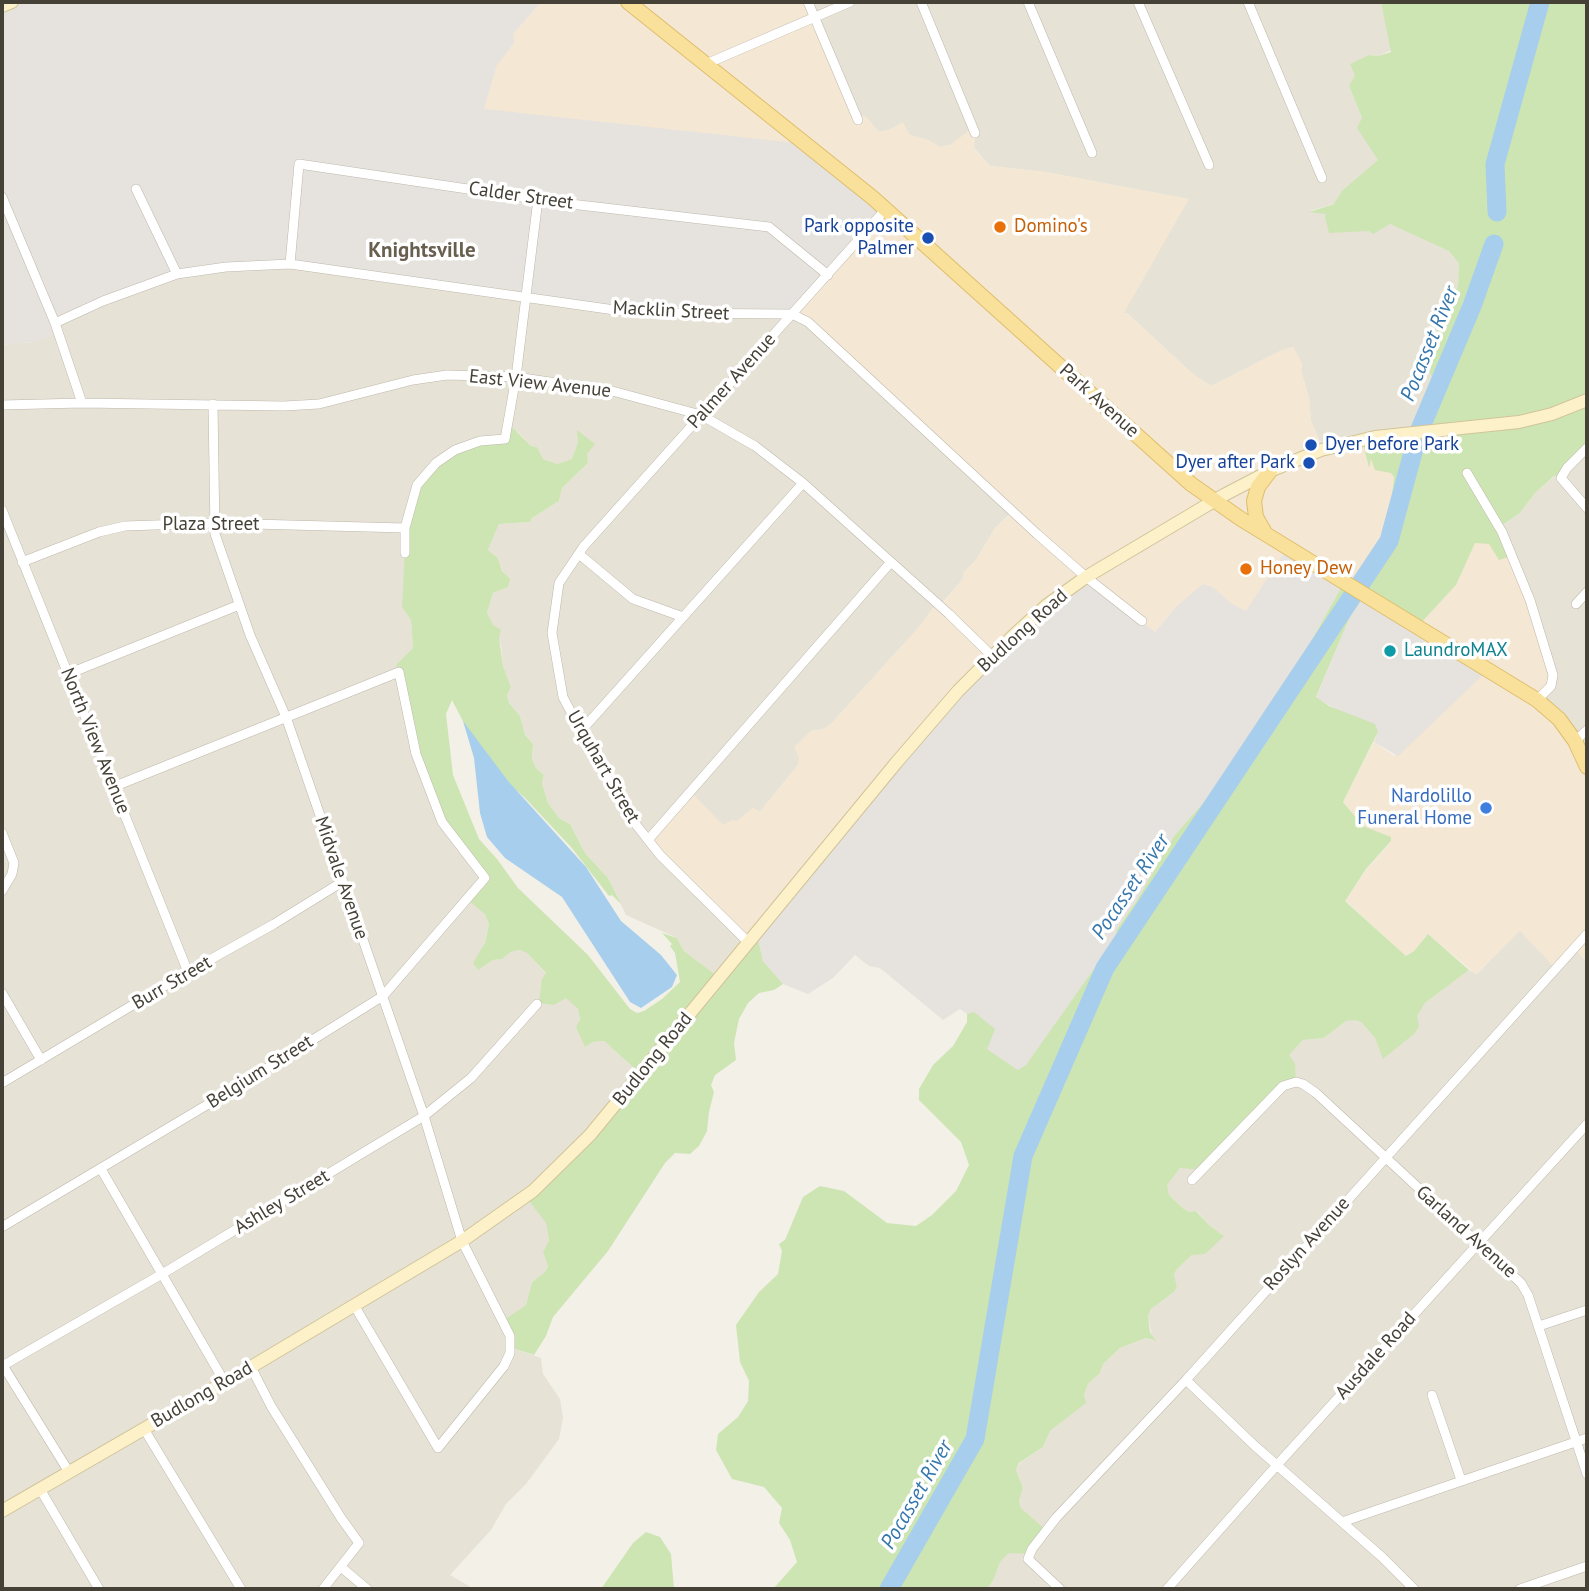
<!DOCTYPE html>
<html>
<head>
<meta charset="utf-8">
<style>
  body { margin:0 }
  #map { position:relative; width:1589px; height:1591px; overflow:hidden; background:#f3f0e8; font-family:"PT Sans",sans-serif }
  canvas { display:block }
  .frame { position:absolute; inset:0; border:4px solid #464137; pointer-events:none }
</style>
</head>
<body>
<div id="map">
<canvas width="1589" height="1591"></canvas>
<div class="frame"></div>
</div>
<script>
const ctx = document.querySelector('canvas').getContext('2d');
ctx.lineJoin = 'round';
function fill(path, color) {
  ctx.fillStyle = color;
  ctx.fill(path, 'evenodd');
}
function shape(rows) {
  const path = new Path2D();
  for (const r of rows) {
    path.moveTo(r[0], r[1]);
    for (let i = 2; i < r.length; i += 2) path.lineTo(r[i], r[i + 1]);
  }
  return path;
}
function stroke(path, color, width, dash) {
  ctx.strokeStyle = color;
  ctx.lineWidth = width;
  ctx.lineCap = dash ? 'butt' : 'round';
  ctx.setLineDash(dash || []);
  ctx.stroke(path);
}
function write(font, color, halo, rows, align = 'center') {
  ctx.font = font + ' "PT Sans",sans-serif';
  ctx.lineWidth = 7;
  ctx.setLineDash([]);
  ctx.textBaseline = 'middle';
  ctx.strokeStyle = halo;
  ctx.fillStyle = color;
  for (const [text, x, y, turn = 0] of rows) {
    ctx.save();
    ctx.translate(x, y);
    ctx.rotate((+turn || 0) * Math.PI / 180);
    ctx.textAlign = isNaN(turn) ? turn : align;
    if (halo) ctx.strokeText(text, 0, 0);
    ctx.fillText(text, 0, 0);
    ctx.restore();
  }
}
const residential = shape([
  [810,2,1393,2,1403,45,1378,56,1369,55,1349,86,1380,162,1349,199,1310,211,1333,214,1380,226,1387,224,1431,229,1460,250,1455,330,1442,341,1435,401,1435,435,1322,447,1311,421,1309,398,1301,371,1302,364,1293,347,1280,351,1211,386,1194,375,1127,313,1123,313,1188,199,1045,172,990,166,974,148,975,132,950,145,940,147,928,140,910,135,888,130,879,132,866,117,857,115],
  [294,264,795,314,1013,511,995,528,976,560,964,572,963,579,941,604,936,604,920,626,830,725,823,729,811,731,798,765,760,812,753,808,737,821,723,825,710,814,749,942,720,978,684,951,677,938,626,915,608,878,585,853,570,824,559,818,548,803,542,783,544,775,536,768,532,759,533,744,525,735,520,716,509,703,507,695,511,687,503,666,501,645,487,613,493,593,508,587,498,558,488,550,499,524,530,522,532,518,559,501,562,488,588,463,578,442,572,459,557,464,543,459,537,447,531,446,517,431,406,553,404,570,406,611,411,620,413,648,398,664,484,876,485,914,489,924,479,969,493,960,502,959,511,952,520,950,527,953,578,1009,585,1047,593,1042,604,1041,640,1072,546,1223,549,1240,543,1252,548,1265,545,1272,532,1282,526,1305,505,1319,512,1348,541,1358,543,1374,560,1399,563,1418,559,1439,526,1484,506,1504,491,1530,450,1575,474,1589,2,1589,2,345,33,342,57,323,165,277],
  [1587,448,1587,765,1541,704,1501,526,1520,513,1535,493],
  [1520,930,1555,968,1575,949,1587,962,1587,1589,987,1589,994,1579,1000,1562,1009,1553,1046,1531,1021,1508,1019,1501,1023,1488,1016,1470,1020,1463,1043,1447,1050,1431,1085,1403,1084,1395,1088,1384,1100,1373,1103,1364,1120,1348,1146,1338,1153,1341,1148,1316,1151,1309,1174,1292,1177,1287,1174,1274,1177,1269,1192,1255,1223,1235,1209,1225,1197,1211,1190,1212,1184,1209,1169,1195,1166,1185,1180,1168,1303,1040,1324,1038,1346,1021,1355,1019,1361,1022,1375,1038,1384,1059,1425,1003,1469,970,1477,974]
]);
const commercial = shape([
  [541,2,810,2,857,115,866,117,879,132,888,130,903,122,910,135,928,140,940,147,950,145,972,128,975,131,974,149,990,166,1045,172,1189,199,1124,313,1127,313,1194,375,1211,386,1280,351,1293,347,1302,364,1301,371,1309,398,1311,421,1322,447,1363,444,1368,466,1370,457,1391,473,1394,477,1390,527,1394,548,1376,562,1365,561,1350,586,1246,611,1232,604,1214,588,1176,607,1155,632,1086,581,751,941,649,839,692,793,723,825,732,820,737,821,753,808,760,812,798,765,799,758,794,747,811,731,823,729,830,725,920,626,936,603,942,604,963,579,964,572,976,560,995,528,1013,512,814,326,484,109,497,65,513,34],
  [1475,542,1489,544,1512,555,1553,675,1539,701,1587,764,1587,962,1575,949,1555,968,1520,931,1476,974,1428,934,1414,951,1406,956,1345,900,1367,869,1391,842,1363,826,1343,802,1374,742,1394,756,1487,670,1420,624,1456,585]
]);
const industrial = shape([
  [13,2,541,2,513,34,514,43,497,65,484,109,805,144,880,209,795,314,641,313,294,264,165,277,57,323,57,334,33,342,2,345,2,7],
  [1286,550,1343,584,1272,711,1225,778,1174,836,1137,900,1117,929,1115,939,1026,1066,1018,1070,987,1049,974,1013,967,1014,960,1009,943,1020,880,968,869,966,855,955,833,978,808,994,783,984,763,961,757,935,993,655,1086,581,1155,632,1176,607,1203,584,1214,588,1232,604,1246,611],
  [1361,599,1488,670,1398,756,1374,742,1378,732,1316,698,1349,619]
]);
const green = shape([
  [1381,2,1587,2,1587,130,1585,138,1587,146,1587,448,1562,475,1554,476,1535,493,1520,513,1501,526,1509,557,1499,560,1489,544,1475,543,1456,585,1420,624,1361,599,1349,619,1316,697,1329,706,1375,724,1378,732,1343,802,1363,826,1391,837,1391,841,1366,869,1345,901,1406,956,1414,951,1428,934,1469,970,1425,1003,1417,1016,1419,1026,1415,1033,1383,1059,1375,1038,1361,1022,1355,1020,1346,1021,1324,1038,1303,1040,1289,1055,1295,1064,1296,1082,1287,1084,1203,1170,1180,1168,1167,1185,1169,1195,1184,1209,1190,1212,1196,1211,1209,1225,1224,1236,1205,1254,1192,1255,1177,1269,1174,1274,1177,1287,1174,1292,1151,1309,1148,1316,1150,1332,1156,1341,1146,1338,1120,1348,1103,1364,1100,1373,1088,1384,1084,1395,1086,1403,1050,1431,1043,1447,1019,1463,1016,1470,1023,1488,1019,1501,1021,1508,1046,1530,1030,1554,1009,1553,1000,1562,994,1579,987,1589,773,1589,797,1562,790,1540,779,1523,782,1508,764,1487,732,1479,716,1450,718,1434,738,1417,748,1401,749,1381,740,1362,736,1325,759,1292,778,1274,782,1251,779,1244,785,1240,803,1197,820,1186,844,1191,887,1223,916,1226,932,1215,956,1191,969,1165,961,1142,919,1100,919,1089,933,1065,953,1046,967,1022,967,1014,974,1012,995,1029,987,1049,1018,1070,1026,1065,1115,939,1117,929,1137,900,1174,836,1225,778,1272,711,1343,584,1350,586,1365,561,1376,562,1388,553,1384,545,1391,505,1394,477,1391,473,1375,470,1371,459,1369,468,1363,444,1435,434,1431,407,1435,401,1436,389,1430,372,1434,339,1458,286,1459,263,1449,251,1390,224,1373,234,1369,231,1329,233,1325,217,1326,214,1309,212,1334,204,1342,191,1378,160,1357,128,1362,118,1349,86,1355,75,1350,64,1369,55,1378,56,1391,52],
  [511,426,531,446,537,447,543,459,557,464,572,459,578,442,577,430,595,444,587,454,588,463,562,488,559,501,532,518,530,522,499,524,488,550,498,558,502,571,510,579,508,587,493,593,487,613,493,625,501,630,499,638,503,666,511,687,507,695,509,703,520,716,525,735,533,744,532,759,536,768,544,775,542,783,548,803,559,818,570,824,585,853,608,878,621,904,612,895,609,896,571,847,525,798,491,768,470,735,452,700,446,714,453,775,479,839,497,859,518,888,588,955,630,1009,637,1013,644,1011,662,999,680,982,675,953,670,946,672,944,662,933,677,938,684,951,720,978,757,935,763,961,783,984,774,990,759,993,748,1003,739,1019,734,1043,736,1060,715,1075,711,1085,714,1092,709,1112,707,1131,699,1146,690,1154,675,1153,665,1163,608,1251,553,1317,546,1336,534,1355,512,1348,505,1319,526,1305,532,1282,545,1272,548,1266,543,1252,549,1240,546,1223,527,1198,640,1073,604,1041,593,1042,585,1047,576,1027,580,1020,578,1009,566,998,554,1005,539,1003,542,979,546,973,527,953,520,950,511,952,502,959,493,960,478,970,473,963,485,943,489,924,485,914,468,900,484,879,440,818,416,753,396,670,397,664,413,648,411,620,402,607,406,527,418,485,455,450,505,439],
  [646,1532,660,1537,671,1554,674,1589,601,1589,633,1543]
]);
const water = shape([
  [463,721,508,781,586,867,621,921,661,955,677,975,672,987,641,1008,630,1002,562,897,505,858,487,837,480,813,474,758]
]);
const river = shape([
  [1497,212,1495,164,1540,2],
  [889,1589,975,1439,1023,1156,1105,968,1389,541,1418,434,1472,306,1494,244]
]);
const minor = shape([
  [808,2,858,120],
  [921,2,975,133],
  [1028,2,1092,153],
  [1138,2,1209,165],
  [1248,2,1322,178],
  [706,64,850,2],
  [136,189,177,274],
  [2,197,55,323,82,403],
  [290,264,299,164,562,203,769,227,828,275],
  [55,323,103,301,177,274,226,267,290,264,636,313,792,314,808,322,1037,534,1086,577,1142,621],
  [213,404,215,534,250,635,286,717,424,1116,462,1241,510,1336,510,1353,504,1366,438,1448,354,1305],
  [2,405,82,403,284,406,319,404,413,380,447,375,516,377,616,392,701,415,755,446,803,483,949,614,992,656],
  [1587,448,1567,468,1561,478,1587,508],
  [1467,473,1502,532,1530,600,1553,675,1551,686,1537,700],
  [2,510,188,972],
  [405,553,405,528,417,485,436,463,455,450,480,441,505,439,516,377,538,199],
  [579,554,633,599,683,617],
  [22,562,99,532,125,526,214,523,405,528],
  [1576,604,1587,592],
  [68,674,239,605],
  [581,731,803,483],
  [1575,741,1587,730],
  [2,833,14,863,12,874,2,891],
  [648,840,891,562],
  [749,943,660,855,630,817,589,747,563,697,552,633,559,583,584,546,886,209],
  [2,993,41,1060],
  [2,1083,188,972,274,924,342,882],
  [101,1169,224,1381],
  [1192,1180,1283,1086,1296,1082,1303,1084,1316,1093,1521,1283,1528,1295,1587,1474],
  [2,1227,237,1087,383,996,485,878,442,822,416,754,399,672,113,787],
  [1539,1326,1587,1310],
  [2,1364,69,1472],
  [2,1366,162,1274,424,1116,471,1078,537,1004],
  [251,1367,271,1406,341,1518,359,1543,323,1589],
  [1186,1380,1255,1446,1382,1557,1414,1589],
  [1432,1395,1461,1480],
  [144,1429,241,1589],
  [40,1489,99,1589],
  [1342,1522,1587,1438],
  [341,1567,367,1589],
  [1060,1589,1028,1559,1032,1549,1056,1518,1186,1380,1587,934],
  [1167,1589,1277,1465,1587,1124],
  [1520,1589,1587,1566]
]);
const secondary = shape([
  [2,6,12,2],
  [2,1511,251,1367,462,1241,533,1191,590,1135,896,763,958,691,1013,636,1047,605,1086,577,1224,495,1270,471,1321,450,1375,437,1519,422,1552,414,1587,400]
]);
const primary = shape([
  [628,2,873,198,1191,484,1241,519,1537,700,1559,719,1575,741,1587,767],
  [1265,533,1256,517,1254,501,1258,487,1270,471]
]);
const markers = [
  [1000,227,7,"#e8710a"],
  [928,238,7,"#1a4fb4"],
  [1311,445,7,"#1a4fb4"],
  [1309,463,7,"#1a4fb4"],
  [1246,569,7,"#e8710a"],
  [1390,651,7,"#0f9aa8"],
  [1486,808,7,"#3f7fe0"]
];
const streetNames = [
  ["Calder Street",521,196,8],
  ["Macklin Street",671,311,3],
  ["Palmer Avenue",732,381,-48],
  ["East View Avenue",540,384,6],
  ["Park Avenue",1099,401,42],
  ["Plaza Street",211,525],
  ["Budlong Road",1023,631,-42],
  ["North View Avenue",95,741,68],
  ["Urquhart Street",603,767,60],
  ["Midvale Avenue",341,878,71],
  ["Burr Street",172,983,-30],
  ["Budlong Road",653,1059,-51],
  ["Belgium Street",260,1072,-32],
  ["Ashley Street",282,1202,-31],
  ["Garland Avenue",1466,1232,42],
  ["Roslyn Avenue",1307,1244,-48],
  ["Ausdale Road",1376,1356,-48],
  ["Budlong Road",202,1395,-30]
];
const transitNames = [
  ["Park opposite",914,227],
  ["Palmer",914,249],
  ["Dyer before Park",1325,445,"left"],
  ["Dyer after Park",1295,463]
];
const foodNames = [
  ["Domino's",1014,227],
  ["Honey Dew",1260,569]
];
const cultureNames = [
  ["LaundroMAX",1404,651]
];
const shopNames = [
  ["Nardolillo",1472,797],
  ["Funeral Home",1472,819]
];
const neighbourhoodNames = [
  ["Knightsville",422,251]
];
const waterNames = [
  ["Pocasset River",1430,344,-68],
  ["Pocasset River",1131,887,-56],
  ["Pocasset River",917,1495,-60]
];
fill(residential, '#e7e2d6');
fill(commercial, '#f4e7d4');
fill(industrial, '#e6e2dd');
fill(green, '#cde5b3');
fill(water, '#a8ceed');
stroke(river, '#a8ceed', 19);
stroke(minor, '#beb8ab', 10);
stroke(secondary, '#d1c49a', 14);
stroke(primary, '#debe6c', 16);
stroke(minor, '#fff', 9);
stroke(secondary, '#fcf1c9', 12);
stroke(primary, '#f9e19b', 14);
for (const [x, y, r, color] of markers) {
  const dot = new Path2D();
  dot.arc(x, y, r, 0, 2 * Math.PI);
  ctx.fillStyle = color;
  ctx.fill(dot);
  stroke(dot, '#fff', 2.5);
}
write('19px', '#464137', '#fff', streetNames);
write('19px', '#164399', '#fff', transitNames, 'right');
write('19px', '#c56008', '#fff', foodNames, 'left');
write('19px', '#0d838f', '#fff', cultureNames, 'left');
write('19px', '#366cbe', '#fff', shopNames, 'right');
write('bold 21px', '#685f4f', '#fff', neighbourhoodNames);
write('italic 21px', '#3577ad', '#fff', waterNames);
</script>
</body>
</html>
